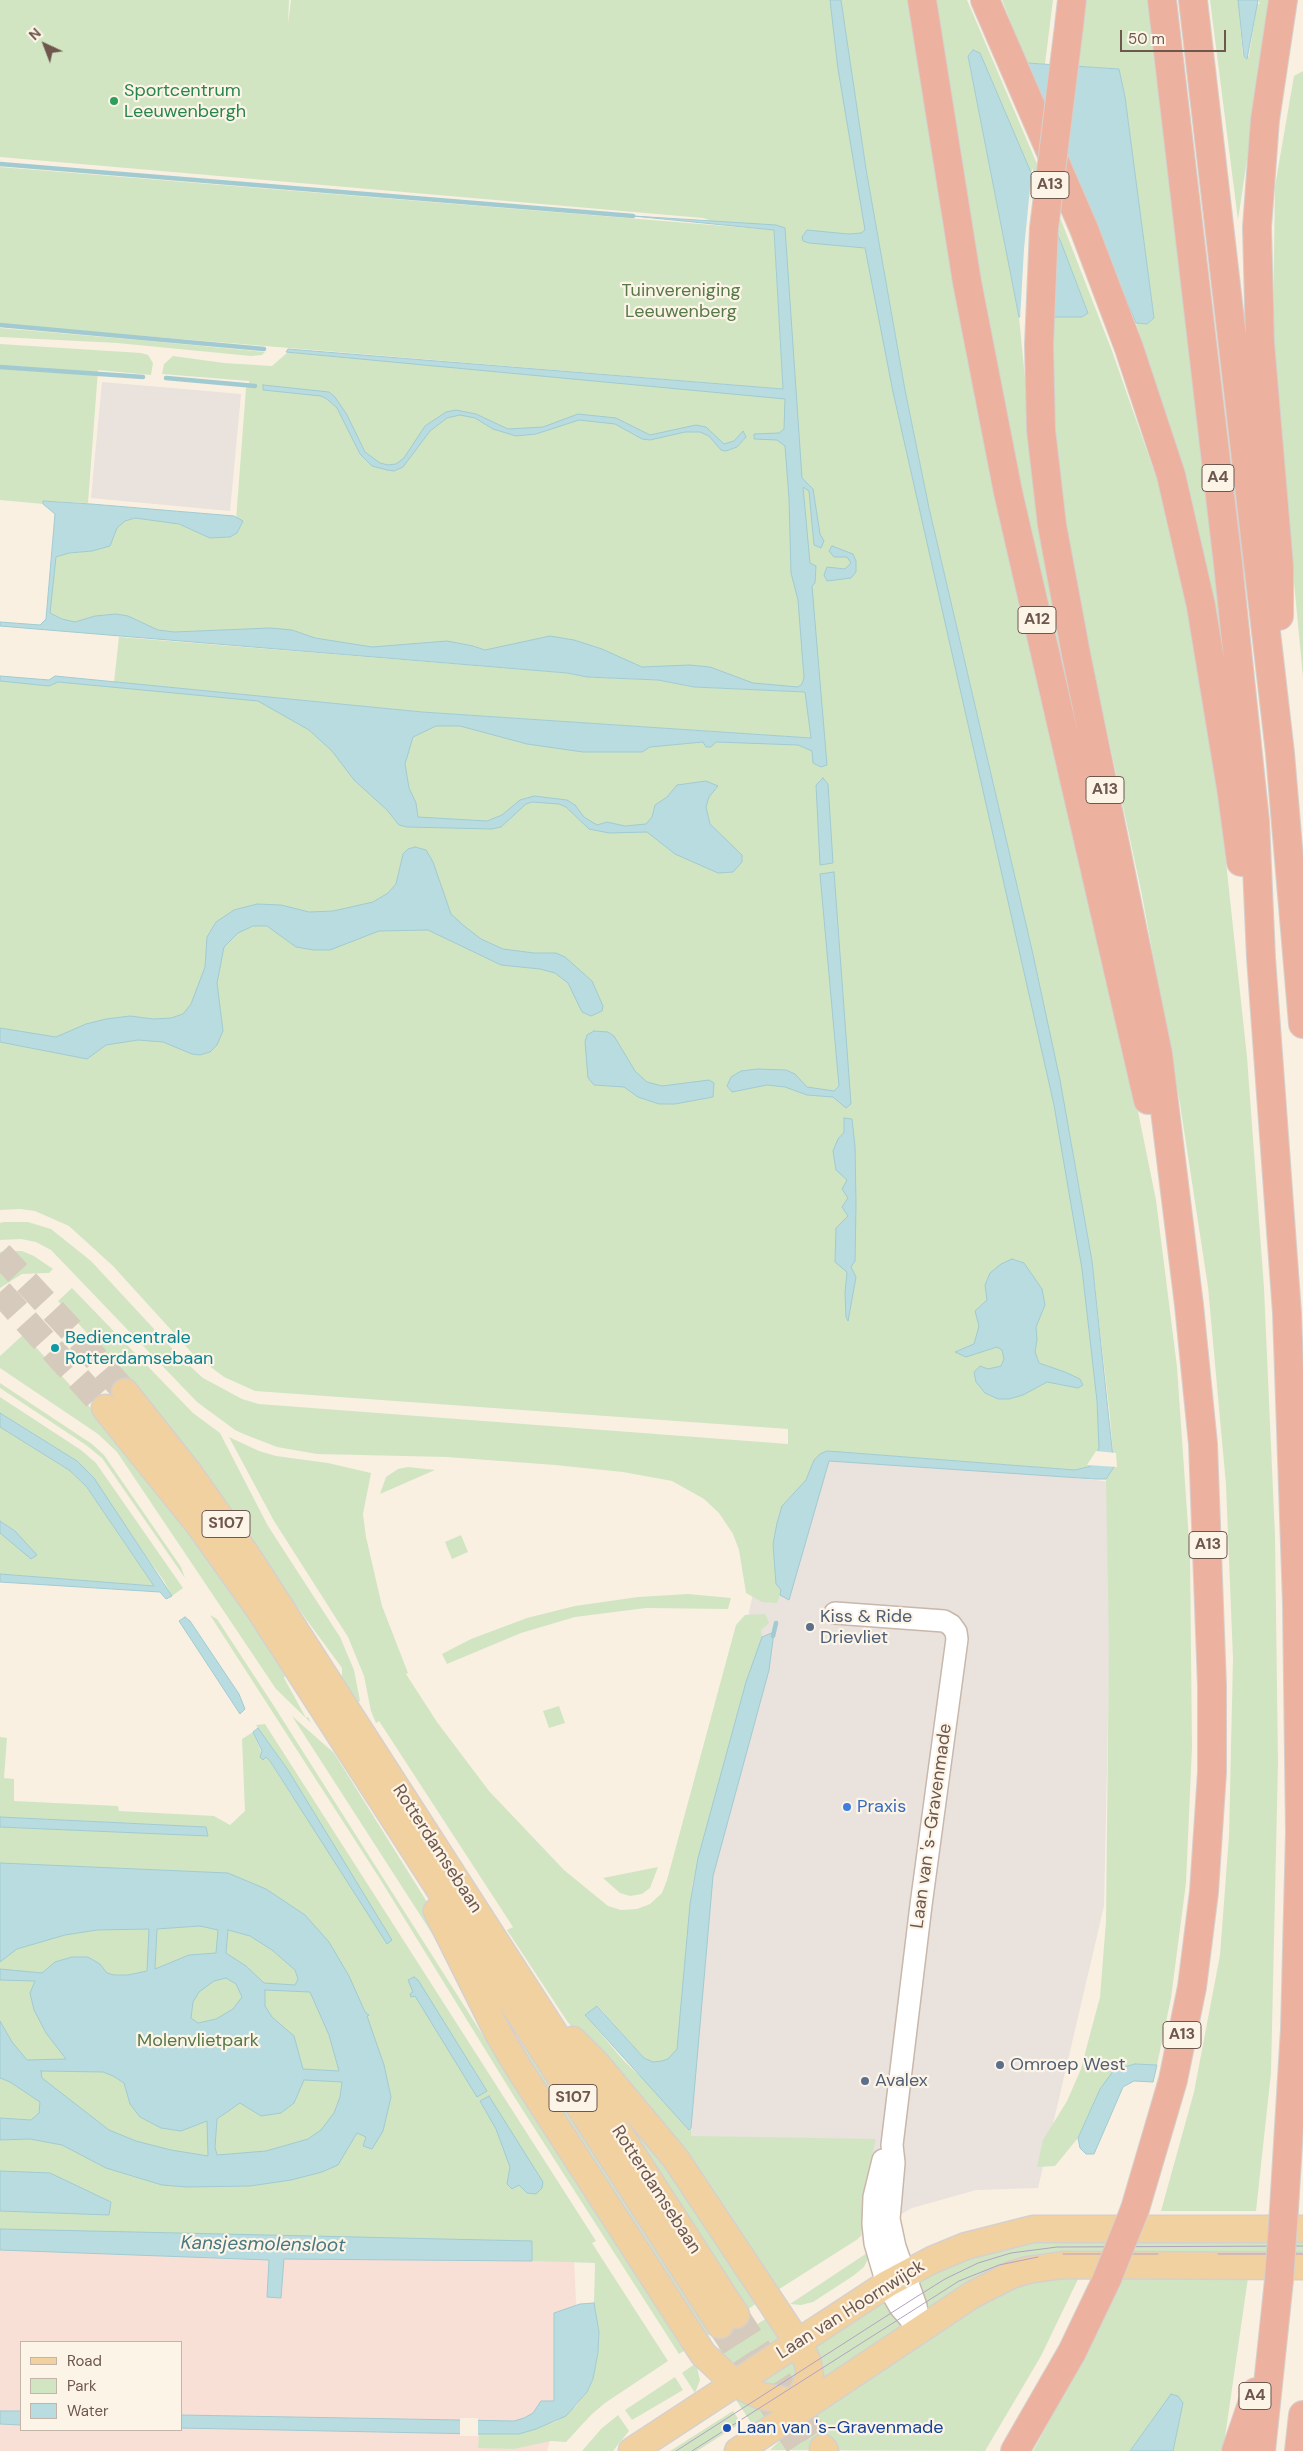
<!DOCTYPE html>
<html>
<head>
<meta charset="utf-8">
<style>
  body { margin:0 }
  #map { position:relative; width:1303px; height:2451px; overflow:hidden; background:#f9f0e2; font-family:"DM Sans",sans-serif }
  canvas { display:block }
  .legend { position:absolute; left:20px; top:2341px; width:162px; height:90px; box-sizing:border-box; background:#fdf4e8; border:1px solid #c4b5aa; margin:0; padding:6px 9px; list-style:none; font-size:15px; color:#6e574c }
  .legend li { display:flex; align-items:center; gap:10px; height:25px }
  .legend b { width:25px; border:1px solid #c4b5aa }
  .north { position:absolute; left:20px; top:20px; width:50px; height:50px; -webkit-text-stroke:4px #fdf4e8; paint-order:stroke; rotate:317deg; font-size:14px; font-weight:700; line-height:20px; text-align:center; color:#6e574c }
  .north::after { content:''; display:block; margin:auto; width:18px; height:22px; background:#6e574c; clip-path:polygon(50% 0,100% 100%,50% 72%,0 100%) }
  .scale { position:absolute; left:1120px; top:30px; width:106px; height:22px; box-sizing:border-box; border:2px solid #6e574c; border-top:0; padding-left:6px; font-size:15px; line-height:18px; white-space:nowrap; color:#6e574c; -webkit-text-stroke:4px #fdf4e8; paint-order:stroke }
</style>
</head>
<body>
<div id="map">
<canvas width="1303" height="2451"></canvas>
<ul class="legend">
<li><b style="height:6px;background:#f2d1a1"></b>Road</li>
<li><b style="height:14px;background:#d1e5c3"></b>Park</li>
<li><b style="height:14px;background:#b9dce0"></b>Water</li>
</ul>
<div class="north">N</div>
<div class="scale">50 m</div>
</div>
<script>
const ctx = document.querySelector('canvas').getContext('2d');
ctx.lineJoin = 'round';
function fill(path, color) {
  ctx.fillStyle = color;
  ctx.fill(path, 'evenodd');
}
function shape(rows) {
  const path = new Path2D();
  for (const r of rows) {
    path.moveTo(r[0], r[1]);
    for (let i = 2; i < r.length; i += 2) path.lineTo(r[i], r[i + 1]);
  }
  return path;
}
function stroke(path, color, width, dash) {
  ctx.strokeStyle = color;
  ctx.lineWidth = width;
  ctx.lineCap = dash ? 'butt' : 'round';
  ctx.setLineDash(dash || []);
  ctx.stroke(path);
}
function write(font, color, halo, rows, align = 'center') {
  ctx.font = font + ' "DM Sans",sans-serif';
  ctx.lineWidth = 4.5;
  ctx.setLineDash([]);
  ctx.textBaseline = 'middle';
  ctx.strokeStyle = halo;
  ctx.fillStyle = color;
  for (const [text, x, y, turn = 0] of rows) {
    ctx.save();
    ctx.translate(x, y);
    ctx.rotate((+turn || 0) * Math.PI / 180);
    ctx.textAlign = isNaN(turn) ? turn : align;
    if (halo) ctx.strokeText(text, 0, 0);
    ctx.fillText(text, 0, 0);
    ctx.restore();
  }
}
const commercial = shape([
  [0,2241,574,2258,578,2346,547,2451,0,2451],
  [21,2342,181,2342,181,2430,21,2430]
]);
const industrial = shape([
  [102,382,241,394,230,511,91,498],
  [786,1448,1113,1482,1104,1906,1038,2188,976,2190,912,2208,785,2279,640,2095]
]);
const green = shape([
  [0,0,289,0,288,24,291,0,836,0,894,396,981,756,1085,1246,1106,1433,1099,1433,1099,1454,1090,1466,1075,1470,841,1452,823,1453,814,1460,806,1480,786,1501,773,1544,776,1584,781,1590,780,1595,777,1603,762,1602,746,1593,739,1550,733,1534,719,1513,704,1499,672,1481,623,1472,555,1465,447,1457,317,1454,277,1447,246,1435,235,1430,197,1402,51,1250,36,1242,21,1239,0,1240,0,1223,4,1222,28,1222,51,1229,91,1261,180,1357,203,1378,242,1399,259,1404,788,1444,788,1429,255,1391,224,1377,192,1353,113,1266,69,1226,35,1211,20,1209,0,1210,0,679,49,683,56,679,437,717,817,741,812,691,46,626,58,509,236,520,246,388,249,386,249,381,162,374,164,364,173,356,224,363,272,366,288,352,796,394,781,230,717,223,703,218,0,157],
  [841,0,912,0,1156,1200,1177,1367,1190,1555,1192,1747,1186,1883,1171,1998,1157,2065,1135,2064,1100,2089,1078,2138,1055,2166,1037,2167,1043,2140,1067,2101,1081,2069,1089,2038,1100,1997,1106,1921,1109,1644,1106,1479,1114,1467,1110,1417,1092,1261,1071,1141,1032,950,929,508,905,390,866,169],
  [935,0,967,0,1061,220,1112,351,1161,491,1195,637,1219,797,1247,1057,1264,1288,1275,1536,1278,1762,1271,2073,1256,2211,1161,2211,1194,2092,1220,1955,1229,1836,1233,1659,1226,1485,1208,1287,1180,1104,1142,895,1070,559,1052,411,1052,345,1055,317,1082,317,1088,312,1062,245,980,53,973,50,968,56,1019,317,1038,511,1077,723,1073,721,989,348],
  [1002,0,1053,0,1045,64,1027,63],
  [1084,0,1151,0,1230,697,1163,409,1136,323,1147,324,1154,318,1125,97,1119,69,1074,66],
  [1210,0,1238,0,1243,57,1246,59,1249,56,1257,4,1260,4,1258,0,1271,0,1238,220],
  [1303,71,1303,677,1281,445,1273,324,1275,186,1294,76],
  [0,167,774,230,783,389,0,324],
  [0,328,150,341,265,352,262,355,251,356,117,343,0,337],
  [0,344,141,353,148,355,153,363,151,375,98,370,88,503,43,501,43,504,0,500],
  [119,637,567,673,587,677,658,680,694,687,806,692,811,738,422,712,114,682],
  [7,1251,22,1251,34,1256,53,1269,49,1273,22,1274,0,1288,0,1252],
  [72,1288,193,1413,220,1433,268,1526,340,1637,354,1670,360,1701,358,1702,342,1681,342,1668,134,1385,58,1301],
  [24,1334,97,1415,180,1517,256,1628,285,1676,284,1678,306,1718,308,1717,311,1723,276,1689,117,1452,98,1434,0,1368,0,1356],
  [0,1383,92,1444,104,1455,181,1567,185,1578,102,1458,86,1445,0,1388],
  [0,1397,81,1450,96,1463,183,1588,172,1596,164,1581,77,1461,0,1413],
  [0,1427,69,1470,86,1486,154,1586,0,1574,0,1533,4,1535,15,1531,0,1521],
  [229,1437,259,1451,276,1456,328,1463,371,1473,363,1514,366,1537,382,1606,408,1673,406,1674,437,1722,489,1791,564,1870,608,1906,621,1910,637,1909,650,1904,662,1893,667,1880,736,1625,745,1615,765,1614,769,1623,761,1630,762,1637,746,1683,692,1885,677,2049,668,2059,662,2061,653,2062,644,2058,598,2006,585,2015,624,2061,665,2100,687,2129,691,2128,691,2136,876,2139,866,2182,861,2234,858,2239,773,2293,567,2021,507,1930,513,1927,379,1721,376,1723,371,1711,364,1676,348,1637,274,1521],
  [408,1467,435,1470,380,1494,386,1477,398,1469],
  [461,1535,468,1552,452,1559,445,1542],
  [688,1594,731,1598,728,1609,646,1608,575,1617,521,1633,447,1664,442,1654,471,1639,527,1618,575,1606,638,1597],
  [210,1615,217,1619,274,1706,496,2056,687,2349,679,2354,515,2098,380,1879],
  [559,1706,565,1723,549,1728,543,1711],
  [292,1716,334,1753,427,1902,471,1994],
  [265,1724,596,2241,592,2243,668,2361,605,2403,591,2415,566,2442,551,2441,514,2449,478,2448,479,2434,519,2434,555,2422,576,2406,587,2392,593,2379,598,2352,599,2332,594,2303,595,2263,532,2261,532,2248,0,2234,0,1827,208,1835,205,1827,0,1817,0,1737,7,1738,4,1778,14,1779,14,1801,118,1806,119,1811,214,1816,230,1825,245,1811,242,1739,253,1732,262,1754,270,1761,292,1796,318,1821,288,1770,256,1725],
  [658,1867,650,1888,642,1894,630,1896,620,1893,603,1878],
  [491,2001,556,2091,713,2332,706,2337,551,2111],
  [592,2069,654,2145,760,2301,747,2310],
  [1091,2237,1091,2243,1303,2243,1303,2258,1069,2259,930,2314,912,2283,961,2260,1020,2242],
  [867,2253,868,2259,864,2267,853,2276,813,2302,801,2305,790,2304],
  [1080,2275,1041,2356,985,2451,770,2450,793,2428,984,2298,1018,2281],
  [1121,2277,1248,2278,1223,2451,1173,2451,1183,2403,1154,2418,1130,2451,1033,2451,1105,2317],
  [889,2297,905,2322,900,2328,814,2387,809,2349],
  [770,2316,788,2336,734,2371,715,2351],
  [791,2360,795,2360,799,2390,758,2384],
  [696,2363,700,2380,695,2393,682,2373],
  [675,2377,683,2390,632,2420,625,2410],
  [734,2397,778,2411,754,2427],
  [733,2411,741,2423,697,2451,670,2451],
  [618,2415,629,2431,613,2451,582,2451,601,2429]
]);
const water = shape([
  [830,0,841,0,866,169,905,390,929,508,1032,950,1060,1080,1092,1261,1114,1467,1106,1479,1095,1479,829,1461,789,1600,780,1595,781,1590,776,1584,773,1544,777,1523,782,1506,806,1480,814,1460,820,1454,827,1451,841,1452,1075,1470,1091,1466,1099,1448,1097,1401,1082,1269,1054,1105,893,392,865,248,809,243,803,241,802,237,807,230,848,234,861,233,865,230,838,69,830,0],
  [1238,0,1258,0,1247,59,1244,57,1238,0],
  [973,50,980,53,1062,245,1088,313,1082,317,1019,317,968,56,973,50],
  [1027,63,1119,69,1125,97,1154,318,1147,324,1136,323,1027,63],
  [633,216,776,225,785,228,802,478,813,489,820,534,824,541,821,548,814,545,809,491,803,487,810,563,816,566,815,583,812,586,827,765,821,767,813,763,812,751,798,745,716,742,711,747,706,747,703,742,650,747,642,752,583,752,527,744,460,726,436,726,413,737,405,764,409,788,416,803,418,817,487,821,502,815,520,800,534,796,567,800,575,805,584,817,597,825,607,822,625,826,646,824,652,817,655,805,667,797,677,785,706,781,718,786,709,797,706,807,710,824,742,855,742,862,733,872,718,873,675,854,647,832,609,833,589,829,566,807,559,804,532,802,526,804,501,827,492,829,407,827,399,825,387,810,354,780,332,751,309,730,258,701,58,682,49,686,0,681,0,676,49,680,55,676,422,712,811,738,805,692,694,687,658,680,587,677,567,673,0,626,0,622,40,625,46,619,55,514,43,504,43,501,91,504,234,516,243,521,237,533,230,537,210,538,179,524,135,518,125,521,117,528,110,546,92,551,69,553,56,557,50,613,62,619,75,622,95,616,116,614,128,616,158,630,174,632,270,628,292,630,315,638,372,647,447,641,473,646,485,650,550,636,574,640,602,649,642,667,689,665,710,667,753,683,798,687,802,684,804,678,798,600,791,573,789,498,785,446,777,440,754,439,754,434,779,433,784,429,785,399,286,352,288,349,783,389,774,230,633,216],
  [263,385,329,392,335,397,347,415,365,452,380,463,388,465,396,464,404,458,425,426,446,412,456,410,476,414,508,429,543,427,578,414,616,418,650,435,696,425,706,427,724,444,734,441,743,431,746,437,737,447,726,451,721,450,709,436,700,432,685,432,650,440,642,439,615,424,579,420,536,434,516,436,493,429,475,418,460,415,447,418,430,431,403,467,394,471,387,470,372,466,360,454,337,408,327,399,321,396,263,390,263,385],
  [832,546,853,554,856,561,856,572,851,578,827,581,824,575,827,567,845,569,851,563,847,557,834,557,829,551,832,546],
  [823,778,828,784,833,863,820,865,816,785,823,778],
  [415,847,426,850,433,862,451,914,463,925,481,939,503,949,534,953,556,953,565,957,592,981,603,1006,602,1011,591,1016,582,1012,568,983,555,973,540,969,501,965,428,930,379,931,330,950,314,950,296,947,267,926,253,926,238,933,224,947,217,983,223,1031,217,1045,210,1052,200,1055,192,1054,163,1042,138,1040,106,1045,87,1059,0,1042,0,1028,56,1037,86,1024,106,1019,130,1016,153,1019,171,1018,183,1014,191,1004,205,967,207,937,216,922,234,910,257,904,281,905,309,912,333,911,373,902,388,893,396,884,403,854,408,849,415,847],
  [834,872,851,1104,846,1108,833,1097,807,1095,785,1087,767,1085,732,1092,727,1086,731,1077,741,1071,757,1069,786,1070,795,1074,807,1087,834,1091,839,1086,820,874,834,872],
  [594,1031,608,1032,614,1036,635,1071,647,1082,662,1086,709,1080,714,1083,713,1097,675,1104,659,1104,638,1097,624,1087,594,1085,588,1078,585,1042,587,1035,594,1031],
  [844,1118,852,1119,855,1146,856,1204,855,1261,851,1267,856,1277,848,1321,846,1317,845,1293,847,1272,835,1262,836,1228,848,1216,842,1207,848,1198,842,1189,847,1180,836,1170,833,1151,838,1139,844,1132,844,1118],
  [1012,1259,1024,1263,1042,1289,1045,1305,1036,1327,1037,1340,1035,1352,1039,1363,1065,1372,1080,1379,1083,1385,1078,1388,1047,1382,1023,1395,1009,1399,998,1399,985,1393,976,1382,974,1372,980,1366,988,1369,1001,1366,1004,1359,1002,1350,997,1347,966,1357,955,1352,974,1344,979,1326,975,1311,987,1300,985,1285,990,1273,1001,1264,1012,1259],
  [0,1413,77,1461,94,1478,172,1596,166,1599,160,1592,0,1582,0,1574,154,1586,86,1486,69,1470,0,1427,0,1413],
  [0,1521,15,1531,37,1555,31,1559,0,1533,0,1521],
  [185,1617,190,1621,239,1694,245,1709,240,1714,179,1621,185,1617],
  [774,1632,769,1670,713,1876,691,2128,689,2130,585,2015,597,2006,644,2058,653,2062,662,2061,668,2059,677,2049,690,1904,698,1858,746,1682,762,1637,774,1632],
  [258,1728,288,1770,392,1940,387,1944,270,1761,266,1757,263,1760,260,1757,262,1751,253,1732,258,1728],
  [0,1817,206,1827,208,1836,0,1827,0,1817],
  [0,1863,228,1873,266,1889,305,1915,329,1942,349,1976,365,2012,369,2015,367,2016,384,2065,391,2097,383,2131,372,2149,363,2146,366,2137,357,2133,338,2165,322,2172,291,2180,250,2186,187,2187,162,2185,106,2168,62,2145,30,2139,0,2140,0,2118,31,2120,39,2113,40,2102,10,2082,0,2078,0,2021,12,2042,27,2060,66,2059,46,2033,34,2010,30,1993,35,1981,0,1980,0,1969,42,1973,55,1962,72,1957,88,1957,100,1964,107,1973,114,1975,128,1975,147,1971,149,1929,97,1930,65,1935,17,1949,0,1962,0,1863],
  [200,1926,218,1930,216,1953,189,1955,155,1969,157,1929,200,1926],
  [228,1930,250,1936,272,1950,295,1970,298,1979,295,1985,264,1983,246,1966,226,1953,228,1930],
  [226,1978,236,1984,242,1997,233,2009,216,2019,198,2023,191,2018,193,2002,199,1992,214,1981,226,1978],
  [265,1990,310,1992,329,2035,339,2071,303,2069,294,2036,272,2017,265,2006,265,1990],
  [41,2071,103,2072,113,2076,124,2083,130,2104,140,2117,161,2128,181,2131,207,2121,208,2156,171,2150,136,2141,109,2130,42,2078,41,2071],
  [304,2080,342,2082,340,2097,334,2113,321,2130,308,2139,266,2151,217,2155,215,2147,217,2119,240,2103,261,2116,281,2113,294,2103,304,2080],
  [414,1977,418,1980,487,2091,477,2097,415,1996,411,1997,410,1994,413,1992,408,1980,414,1977],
  [1135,2064,1157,2065,1153,2082,1134,2081,1123,2087,1094,2154,1086,2154,1080,2148,1078,2138,1100,2089,1114,2070,1135,2064],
  [489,2096,543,2182,542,2188,536,2194,527,2193,519,2185,512,2189,507,2184,510,2167,496,2129,480,2101,489,2096],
  [0,2171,50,2173,111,2202,109,2215,0,2211,0,2171],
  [0,2229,532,2241,532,2261,284,2259,281,2298,267,2297,269,2260,0,2250,0,2229],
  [594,2303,599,2332,598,2352,593,2379,587,2392,566,2416,536,2429,519,2434,479,2434,181,2428,181,2415,514,2421,524,2418,533,2413,541,2401,554,2401,554,2313,580,2304,594,2303],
  [1171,2394,1178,2396,1183,2403,1173,2451,1130,2451,1171,2394],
  [0,2411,21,2411,21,2425,0,2424,0,2411]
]);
const pier = shape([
  [1032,168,1058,229,1052,320,1020,320,1024,249],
  [1096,1451,1116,1453,1117,1467,1087,1465],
  [460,2418,478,2418,478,2436,460,2436]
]);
const stream = shape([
  [0,164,633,216],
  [0,325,264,349],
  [0,367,143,377],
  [166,378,255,386],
  [773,1636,776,1623]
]);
const majorTunnel = shape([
  [0,1254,72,1331,125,1392],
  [0,1292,105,1408],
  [736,2315,823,2448],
  [720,2325,802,2451]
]);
const minor = shape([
  [835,1613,944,1621,951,1625,956,1632,957,1639,921,1905,892,2145,894,2163,889,2219,895,2247,916,2306,920,2331],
  [883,2160,874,2197,873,2224,875,2243,887,2284,900,2307,917,2327]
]);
const major = shape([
  [125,1392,189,1473,248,1557,736,2315],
  [105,1408,200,1526,259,1609,720,2325],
  [437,1911,498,2033,518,2067,703,2354,734,2383,761,2396,789,2401,819,2397],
  [573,2040,596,2063,676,2159,798,2343,807,2360,810,2375,794,2412],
  [823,2448,825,2451],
  [632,2451,887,2284,932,2260,966,2246,1033,2229,1303,2229],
  [738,2451,972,2295,1011,2275,1028,2270,1063,2265,1303,2266]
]);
const highway = shape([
  [922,0,967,282,1008,492,1148,1100],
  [985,0,1084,229,1129,348,1171,475,1201,606,1232,794,1241,862],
  [1162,0,1228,564,1255,821,1261,958,1287,1313,1297,1603,1300,1832,1295,2029,1284,2209],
  [1193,0,1280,753,1303,1024],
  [1069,26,1072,0],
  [1039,345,1041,430,1052,525,1076,654,1158,1054,1189,1305,1203,1444,1212,1686,1212,1772,1204,1892,1192,1987,1173,2080,1135,2209],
  [1279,616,1279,566,1260,343,1257,227,1265,120,1283,0],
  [1015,2451,1072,2352,1107,2279],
  [1236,2451,1256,2392],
  [1261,2451,1279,2280],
  [1299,2451,1303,2415]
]);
const tram = shape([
  [1063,2254,1158,2254],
  [1218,2254,1303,2254],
  [676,2451,913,2299,945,2279,978,2263,1011,2253,1057,2247,1303,2246],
  [692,2451,959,2281,999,2265,1038,2257]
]);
const highwayBridge = shape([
  [1039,345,1044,228,1069,26],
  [1107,2279,1135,2209],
  [1279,2280,1284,2209]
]);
const markers = [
  [114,101,5,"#2e9e5b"],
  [55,1348,5,"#0f9aa8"],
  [810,1627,5,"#5c6f8a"],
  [847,1807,5,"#3f7fe0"],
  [1000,2065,5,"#5c6f8a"],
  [865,2081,5,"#5c6f8a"],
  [727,2428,5,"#1a4fb4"]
];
const shields = [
  [1050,185,38],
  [1218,478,32],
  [1037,620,38],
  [1105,790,38],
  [226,1524,48],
  [1208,1545,38],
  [1182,2035,38],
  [573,2098,48],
  [1255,2396,32]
];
const shieldNames = [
  ["A13",1050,185],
  ["A4",1218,478],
  ["A12",1037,620],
  ["A13",1105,790],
  ["S107",226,1524],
  ["A13",1208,1545],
  ["A13",1182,2035],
  ["S107",573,2098],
  ["A4",1255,2396]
];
const leisureNames = [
  ["Sportcentrum",124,91],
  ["Leeuwenbergh",124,112]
];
const parkNames = [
  ["Tuinvereniging",681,291],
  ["Leeuwenberg",681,312],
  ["Molenvlietpark",198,2041]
];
const cultureNames = [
  ["Bediencentrale",65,1338],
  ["Rotterdamsebaan",65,1359]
];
const serviceNames = [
  ["Kiss & Ride",820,1617],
  ["Drievliet",820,1638],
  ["Omroep West",1010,2065],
  ["Avalex",875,2081]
];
const shopNames = [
  ["Praxis",857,1807]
];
const streetNames = [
  ["Laan van 's-Gravenmade",932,1826,-82],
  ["Rotterdamsebaan",437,1849,57],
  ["Rotterdamsebaan",656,2190,57],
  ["Laan van Hoornwijck",851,2310,-32]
];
const transitNames = [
  ["Laan van 's-Gravenmade",737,2428]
];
const waterNames = [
  ["Kansjesmolensloot",263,2245,1]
];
fill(commercial, '#f9e0d7');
fill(industrial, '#e9e2dd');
fill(green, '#d1e5c3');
fill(water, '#b9dce0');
stroke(water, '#a1cbd1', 1);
fill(pier, '#f9f0e2');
stroke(stream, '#a1cbd1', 4.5);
stroke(majorTunnel, '#d6cabc', 26, [26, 13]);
stroke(minor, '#c8b7ab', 24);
stroke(major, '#d6d0cd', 29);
stroke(highway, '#d6d0cd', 30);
stroke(minor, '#fff', 21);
stroke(major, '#f2d1a1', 26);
stroke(highway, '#edb29f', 28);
stroke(tram, '#b2a3c1', 1);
stroke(highwayBridge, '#d6d0cd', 30, []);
stroke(highwayBridge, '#edb29f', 28);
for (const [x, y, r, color] of markers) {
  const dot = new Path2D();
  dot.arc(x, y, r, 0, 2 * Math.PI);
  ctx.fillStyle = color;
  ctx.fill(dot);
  stroke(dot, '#fdf4e8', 2);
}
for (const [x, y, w] of shields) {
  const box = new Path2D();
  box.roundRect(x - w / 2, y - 13.5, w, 27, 4);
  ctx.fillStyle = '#fdf4e8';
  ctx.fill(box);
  stroke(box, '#6e574c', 1);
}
write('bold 16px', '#6e574c', null, shieldNames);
write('18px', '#27864d', '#fdf4e8', leisureNames, 'left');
write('18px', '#577948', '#fdf4e8', parkNames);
write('18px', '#0d838f', '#fdf4e8', cultureNames, 'left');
write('18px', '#4e5e75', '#fdf4e8', serviceNames, 'left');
write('18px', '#366cbe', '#fdf4e8', shopNames, 'left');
write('18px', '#6e574c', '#fdf4e8', streetNames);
write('18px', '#164399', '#fdf4e8', transitNames, 'left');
write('italic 19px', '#487880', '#fdf4e8', waterNames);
</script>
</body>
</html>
